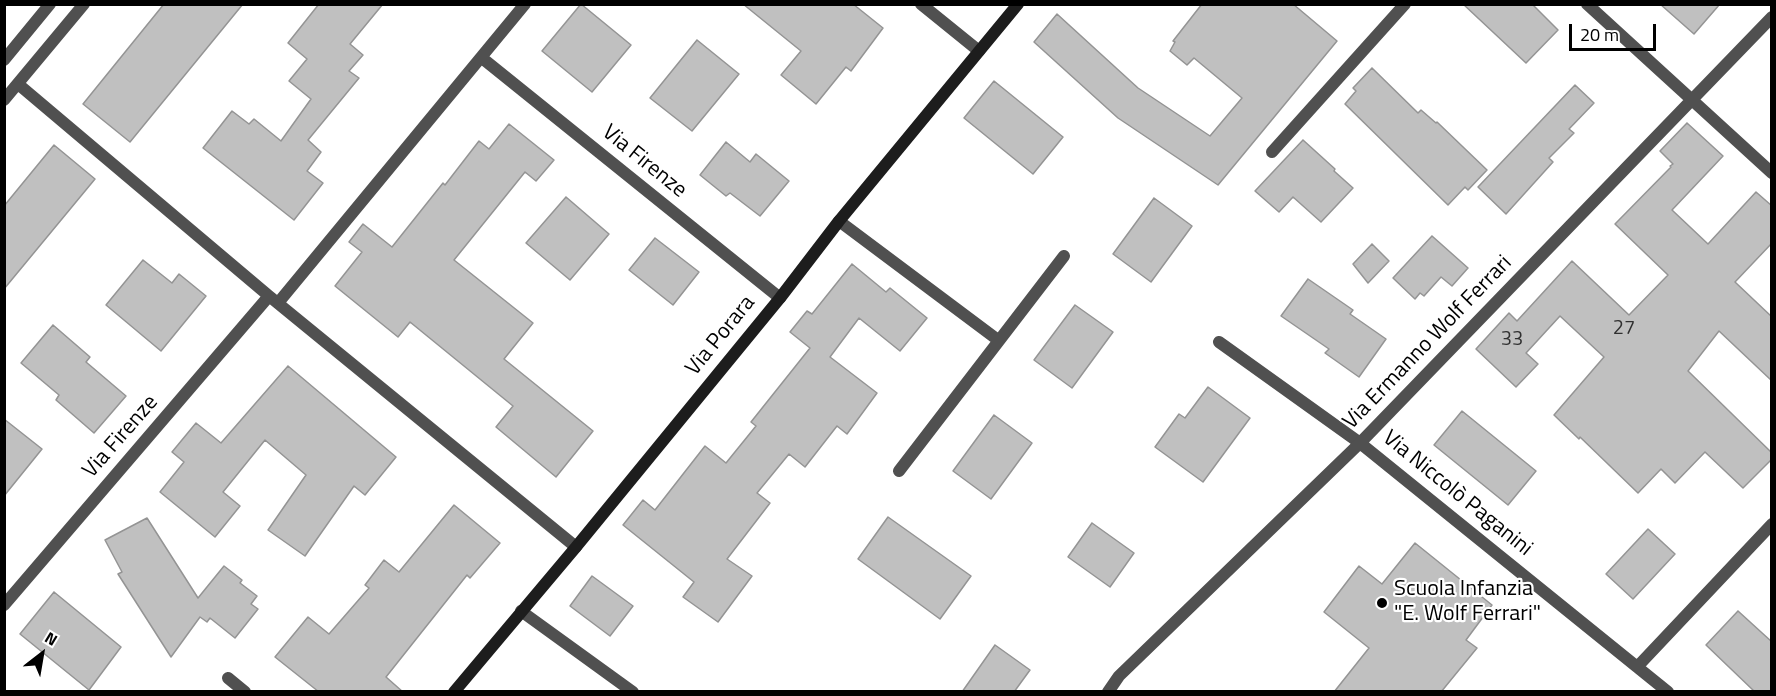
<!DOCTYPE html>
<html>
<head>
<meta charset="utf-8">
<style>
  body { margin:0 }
  #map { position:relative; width:1776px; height:696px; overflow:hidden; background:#fff; font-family:"Titillium Web",sans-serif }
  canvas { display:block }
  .frame { position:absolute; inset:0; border:6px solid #000; pointer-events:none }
  .north { position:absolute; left:12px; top:624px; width:60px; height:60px; -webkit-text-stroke:4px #fff; paint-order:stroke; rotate:31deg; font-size:16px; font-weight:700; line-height:24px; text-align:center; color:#000 }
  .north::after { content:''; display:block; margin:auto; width:21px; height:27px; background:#000; clip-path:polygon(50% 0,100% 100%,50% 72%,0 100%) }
  .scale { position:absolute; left:1569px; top:24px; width:87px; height:27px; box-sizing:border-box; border:3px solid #000; border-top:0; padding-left:8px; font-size:18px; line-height:21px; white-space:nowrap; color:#000; -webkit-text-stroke:4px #fff; paint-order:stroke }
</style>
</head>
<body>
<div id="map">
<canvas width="1776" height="696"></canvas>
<div class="frame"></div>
<div class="north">N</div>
<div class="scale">20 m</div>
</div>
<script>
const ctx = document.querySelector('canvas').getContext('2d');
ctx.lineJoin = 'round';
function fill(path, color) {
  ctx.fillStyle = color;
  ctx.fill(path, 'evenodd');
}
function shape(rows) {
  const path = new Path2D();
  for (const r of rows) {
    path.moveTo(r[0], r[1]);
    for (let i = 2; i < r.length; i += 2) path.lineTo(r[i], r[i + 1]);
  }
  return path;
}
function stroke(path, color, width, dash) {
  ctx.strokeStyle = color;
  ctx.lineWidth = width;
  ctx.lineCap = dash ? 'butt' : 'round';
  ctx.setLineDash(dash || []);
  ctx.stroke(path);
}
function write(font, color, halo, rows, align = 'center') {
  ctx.font = font + ' "Titillium Web",sans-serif';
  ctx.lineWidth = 4.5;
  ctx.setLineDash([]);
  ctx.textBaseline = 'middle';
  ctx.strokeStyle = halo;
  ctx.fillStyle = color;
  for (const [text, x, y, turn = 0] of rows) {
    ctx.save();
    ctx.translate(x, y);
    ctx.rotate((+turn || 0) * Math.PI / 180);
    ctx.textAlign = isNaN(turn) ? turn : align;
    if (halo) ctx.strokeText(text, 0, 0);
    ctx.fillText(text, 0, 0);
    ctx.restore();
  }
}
const building = shape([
  [164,4,243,4,130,142,83,104,164,4],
  [319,4,383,4,350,44,363,55,349,71,359,78,308,140,321,152,307,171,323,183,294,220,203,148,232,111,249,124,254,119,281,141,311,99,289,81,307,59,288,43,319,4],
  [581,4,631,45,592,92,542,51,581,4],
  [743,4,853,4,883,28,851,71,846,67,816,104,781,75,801,51,743,4],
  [1202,4,1293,4,1337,41,1218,185,1118,118,1034,42,1057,14,1138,88,1210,136,1242,98,1194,58,1187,65,1170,51,1175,42,1173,41,1202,4],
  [1463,4,1532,4,1558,30,1526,63,1463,4],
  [1660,4,1720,4,1694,34,1660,4],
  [697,40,739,74,692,131,650,98,697,40],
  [1372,68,1418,113,1421,110,1436,123,1437,122,1487,170,1468,190,1465,187,1448,205,1345,104,1356,91,1353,88,1372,68],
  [994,81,1063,137,1033,174,964,118,994,81],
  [1575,85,1594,103,1569,129,1574,133,1549,158,1553,162,1506,214,1478,187,1575,85],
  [1687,123,1723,156,1672,210,1708,244,1756,192,1772,206,1772,243,1735,282,1772,317,1772,381,1719,331,1688,371,1772,453,1772,459,1743,488,1705,452,1675,483,1661,469,1638,493,1580,437,1579,439,1554,415,1604,357,1560,316,1526,353,1538,364,1516,387,1476,349,1509,313,1517,321,1572,261,1629,315,1668,275,1615,224,1671,167,1670,166,1673,164,1660,151,1687,123],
  [509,124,554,160,536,181,525,172,454,260,533,323,504,359,593,431,556,477,496,427,513,406,410,322,398,337,335,286,362,252,349,242,363,224,392,247,443,183,445,185,479,141,489,149,509,124],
  [1303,140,1335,169,1334,171,1353,188,1321,222,1293,197,1279,212,1255,191,1303,140],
  [726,142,750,162,756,154,789,181,760,216,730,193,726,196,700,175,726,142],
  [54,145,95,179,4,289,4,206,54,145],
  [566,197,609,234,570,280,526,243,566,197],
  [1154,198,1192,226,1151,282,1113,254,1154,198],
  [1432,236,1468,268,1452,286,1441,277,1424,296,1420,293,1415,299,1393,278,1432,236],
  [655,238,699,272,673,305,629,270,655,238],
  [1372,244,1389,261,1368,283,1353,264,1372,244],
  [143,260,172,283,179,274,206,296,161,351,106,305,143,260],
  [852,264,886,292,890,288,927,318,900,351,859,318,830,357,877,393,847,434,837,426,805,467,789,454,757,493,770,503,727,559,752,576,718,622,683,597,694,582,623,525,643,500,655,510,705,446,726,463,756,426,751,422,810,348,790,332,807,311,812,314,852,264],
  [1308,279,1353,310,1350,314,1386,339,1359,377,1325,353,1329,349,1281,316,1308,279],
  [1075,305,1113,332,1072,388,1034,360,1075,305],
  [53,325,90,357,86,362,126,396,94,433,56,400,59,395,21,363,53,325],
  [288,366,396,457,365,495,354,486,305,556,268,530,306,475,265,440,223,492,240,506,215,537,160,492,184,462,172,452,196,423,221,443,288,366],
  [1208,387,1250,418,1203,482,1155,447,1179,414,1185,418,1208,387],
  [1462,411,1536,471,1508,505,1434,445,1462,411],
  [994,415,1032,443,991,499,953,471,994,415],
  [4,419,42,449,4,496,4,419],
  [454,505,500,543,470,578,467,575,386,677,403,692,319,692,275,657,308,617,329,634,369,588,365,585,384,560,399,572,454,505],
  [888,517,971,576,940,619,858,559,888,517],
  [147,518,198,598,224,566,242,580,240,583,257,596,251,604,258,609,235,638,210,618,207,622,200,617,171,657,118,574,122,572,105,540,147,518],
  [1092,523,1134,553,1110,587,1068,557,1092,523],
  [1648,529,1675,554,1633,599,1606,574,1648,529],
  [1415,543,1492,605,1466,640,1477,648,1441,692,1334,692,1369,648,1324,612,1359,566,1382,584,1415,543],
  [592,576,633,606,610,636,570,606,592,576],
  [54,592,121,647,89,690,20,634,54,592],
  [1738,611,1772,642,1772,692,1755,692,1706,645,1738,611],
  [995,645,1030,670,1014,692,962,692,995,645]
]);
const lane = shape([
  [1219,342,1360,443]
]);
const street = shape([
  [921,4,979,51],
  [1587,4,1772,173],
  [482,58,780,298],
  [4,60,50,4],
  [18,84,269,296,576,547],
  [4,100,84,4],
  [1272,152,1405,4],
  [839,221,998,340],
  [278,303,525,4],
  [1360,443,1668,692],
  [899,471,1064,256],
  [4,605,269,296],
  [521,611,633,692],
  [1638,666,1772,524],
  [228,678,245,692],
  [1108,692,1119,676,1360,443,1772,17]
]);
const secondary = shape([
  [454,692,576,547,780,298,839,221,1018,4]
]);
const markers = [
  [1382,603,6,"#000"]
];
const numberNames = [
  ["27",1624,329],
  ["33",1512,340]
];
const streetNames = [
  ["Via Firenze",644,162,39],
  ["Via Porara",721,336,-51],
  ["Via Ermanno Wolf Ferrari",1428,343,-46],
  ["Via Firenze",121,437,-49],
  ["Via Niccolò Paganini",1457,494,39]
];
const poiNames = [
  ["Scuola Infanzia",1394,590],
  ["\"E. Wolf Ferrari\"",1394,615]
];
fill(building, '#c0c0c0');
stroke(building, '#949494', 1.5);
stroke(lane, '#505050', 12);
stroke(street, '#505050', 12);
stroke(secondary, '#1d1d1d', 12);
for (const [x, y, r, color] of markers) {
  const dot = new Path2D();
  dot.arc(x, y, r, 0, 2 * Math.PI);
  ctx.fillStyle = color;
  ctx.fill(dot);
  stroke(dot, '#fff', 2);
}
write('20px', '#303030', null, numberNames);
write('22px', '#000', '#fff', streetNames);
write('22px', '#000', '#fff', poiNames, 'left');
</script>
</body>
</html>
